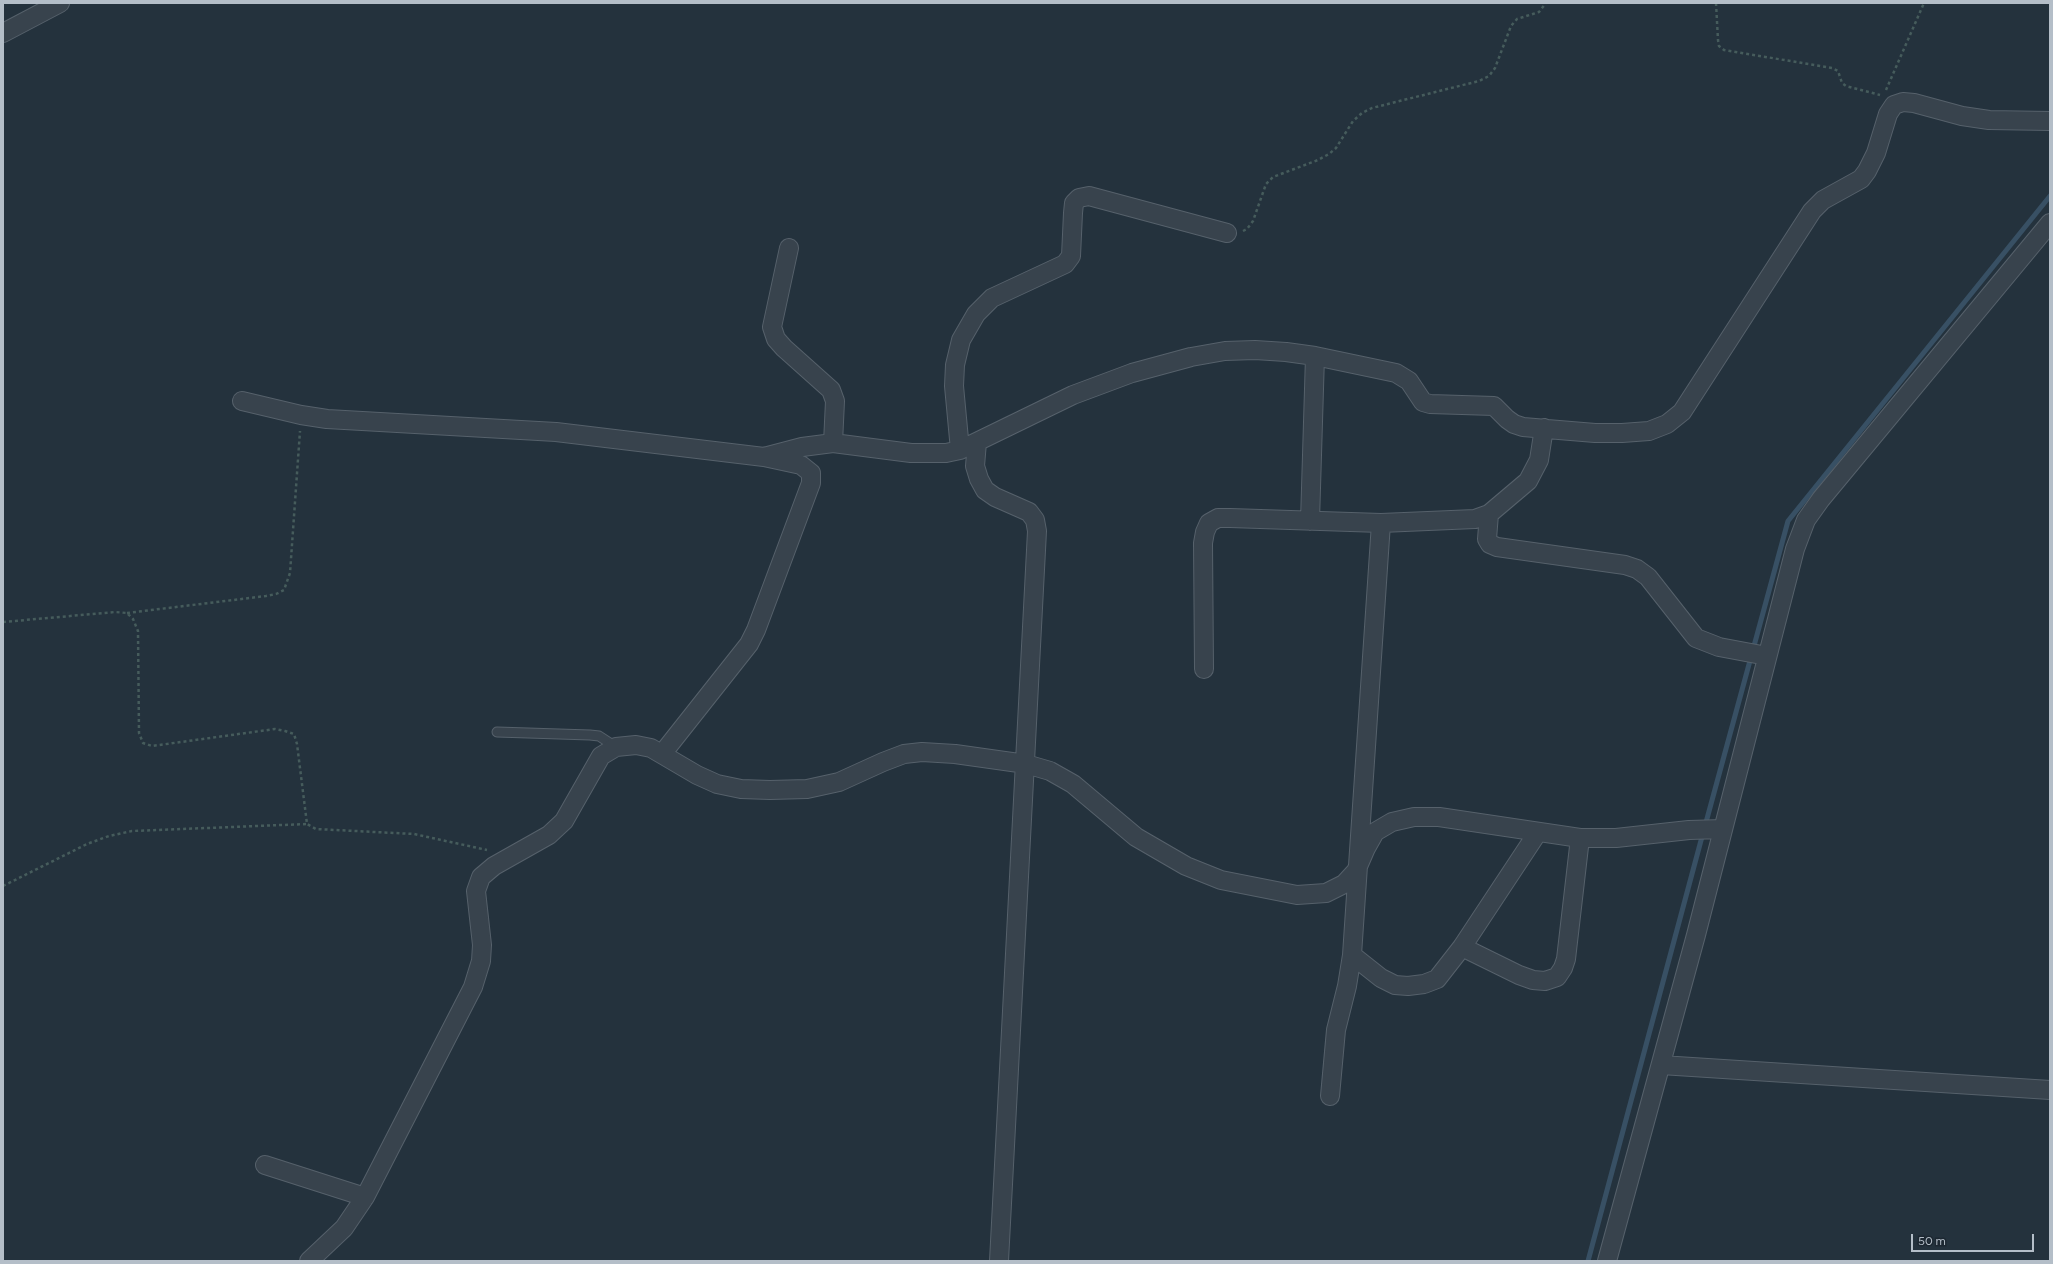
<!DOCTYPE html>
<html>
<head>
<meta charset="utf-8">
<style>
  body { margin:0 }
  #map { position:relative; width:2053px; height:1264px; overflow:hidden; background:#24323d; font-family:Figtree,sans-serif }
  canvas { display:block }
  .frame { position:absolute; inset:0; border:4px solid #b4bec8; pointer-events:none }
  .scale { position:absolute; left:1911px; top:1234px; width:123px; height:18px; box-sizing:border-box; border:2px solid #b4bec8; border-top:0; padding-left:5px; font-size:12px; line-height:14px; white-space:nowrap; color:#b4bec8; -webkit-text-stroke:3px #1d2832; paint-order:stroke }
</style>
</head>
<body>
<div id="map">
<canvas width="2053" height="1264"></canvas>
<div class="frame"></div>
<div class="scale">50 m</div>
</div>
<script>
const ctx = document.querySelector('canvas').getContext('2d');
ctx.lineJoin = 'round';
function shape(rows) {
  const path = new Path2D();
  for (const r of rows) {
    path.moveTo(r[0], r[1]);
    for (let i = 2; i < r.length; i += 2) path.lineTo(r[i], r[i + 1]);
  }
  return path;
}
function stroke(path, color, width, dash) {
  ctx.strokeStyle = color;
  ctx.lineWidth = width;
  ctx.lineCap = dash ? 'butt' : 'round';
  ctx.setLineDash(dash || []);
  ctx.stroke(path);
}
const stream = shape([
  [1705,826,1788,521,2050,196],
  [1588,1261,1703,833]
]);
const path = shape([
  [1716,3,1718,40,1719,46,1724,50,1832,68,1838,71,1842,83,1846,86,1880,95],
  [1886,90,1924,3],
  [1243,231,1247,229,1253,221,1266,184,1273,177,1318,160,1329,154,1336,148,1353,121,1362,113,1372,108,1479,81,1489,76,1495,68,1511,26,1517,19,1539,12,1546,3],
  [127,613,266,596,276,594,284,590,290,573,300,431],
  [3,622,115,612,127,613,133,619,138,631,139,733,143,743,152,746,275,729,285,731,294,734,297,744,307,824,316,829,414,834,487,850],
  [3,886,87,844,109,836,132,831,307,824]
]);
const service = shape([
  [497,732,590,735,599,736,616,747]
]);
const minor = shape([
  [3,33,60,3],
  [789,248,772,327,776,339,784,348,831,390,835,401,833,443],
  [242,401,301,415,327,419,556,432,764,457,801,465,811,473,811,483,756,630,749,644,662,754],
  [977,442,975,466,979,479,985,490,995,497,1029,512,1035,520,1037,531,999,1261],
  [960,450,954,386,955,365,961,340,976,314,992,298,1065,264,1071,256,1073,213,1074,203,1079,198,1089,196,1227,233],
  [764,457,802,447,833,443,911,453,946,453,960,450,1073,395,1132,373,1191,357,1225,351,1255,350,1286,352,1315,356,1396,373,1409,381,1423,402,1430,404,1494,406,1507,419,1514,424,1523,427,1595,433,1622,433,1649,431,1667,424,1682,412,1812,211,1823,200,1861,179,1867,171,1876,153,1888,114,1894,105,1903,102,1914,103,1962,116,1989,120,2050,121],
  [1489,514,1487,539,1490,544,1497,547,1625,565,1637,569,1648,577,1696,638,1719,647,1767,656],
  [1310,521,1315,356],
  [1204,669,1203,543,1205,532,1209,523,1218,518,1230,518,1381,523,1475,519,1489,514,1528,481,1539,460,1544,428],
  [1462,947,1519,975,1533,980,1545,981,1557,977,1563,968,1566,959,1580,838],
  [1352,955,1381,978,1395,985,1408,986,1424,984,1437,979,1462,947,1538,832],
  [1661,1065,2050,1090],
  [1330,1096,1336,1030,1347,986,1352,955,1381,523],
  [265,1165,365,1197],
  [309,1261,344,1228,365,1197,473,987,481,961,482,945,476,891,481,877,494,866,549,835,564,821,601,756,616,747,636,745,651,748,697,775,717,784,741,789,770,790,807,789,839,782,883,762,904,754,922,752,955,754,1026,764,1050,771,1073,784,1136,837,1186,866,1221,880,1297,895,1326,893,1344,884,1356,871,1366,848,1375,832,1392,822,1414,817,1439,817,1580,838,1616,838,1689,830,1723,829],
  [1607,1261,1696,935,1795,549,1806,520,1821,499,2050,223]
]);
stroke(stream, '#385064', 5);
stroke(service, '#56616b', 11);
stroke(minor, '#56616b', 20);
stroke(path, '#465c5c', 2.5, [3, 3]);
stroke(service, '#38434d', 9);
stroke(minor, '#38434d', 18);
</script>
</body>
</html>
